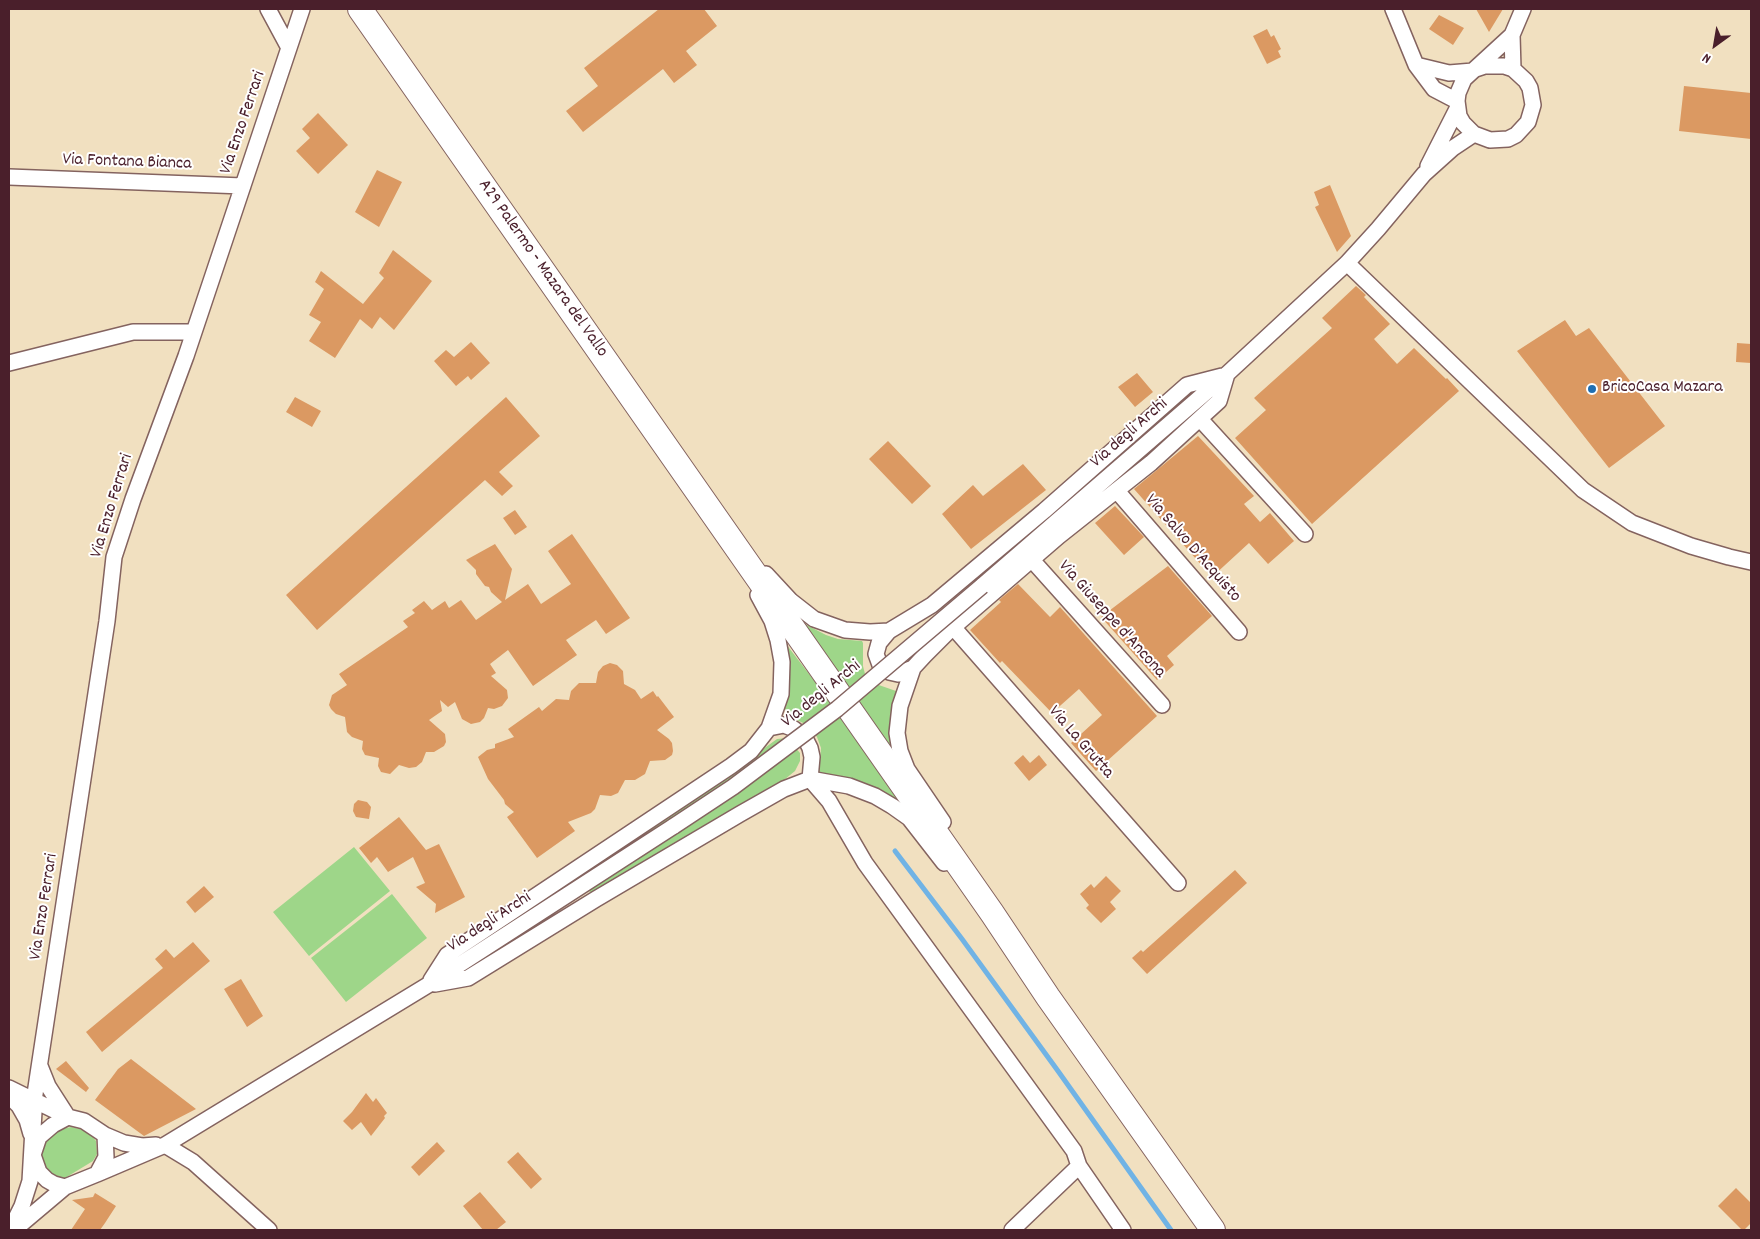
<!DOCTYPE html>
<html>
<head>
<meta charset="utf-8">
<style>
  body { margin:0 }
  #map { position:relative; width:1760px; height:1239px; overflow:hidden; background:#f1e0c0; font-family:Dekko,sans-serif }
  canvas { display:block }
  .frame { position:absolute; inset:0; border:10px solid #4a1f2b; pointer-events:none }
  .north { position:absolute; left:1690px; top:20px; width:50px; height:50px; -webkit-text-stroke:4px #fff; paint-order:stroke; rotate:212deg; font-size:14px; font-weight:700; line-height:20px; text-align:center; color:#4a1f2b }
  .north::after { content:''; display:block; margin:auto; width:18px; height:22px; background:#4a1f2b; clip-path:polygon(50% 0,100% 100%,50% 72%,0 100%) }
</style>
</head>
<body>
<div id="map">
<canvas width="1760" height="1239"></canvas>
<div class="frame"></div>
<div class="north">N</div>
</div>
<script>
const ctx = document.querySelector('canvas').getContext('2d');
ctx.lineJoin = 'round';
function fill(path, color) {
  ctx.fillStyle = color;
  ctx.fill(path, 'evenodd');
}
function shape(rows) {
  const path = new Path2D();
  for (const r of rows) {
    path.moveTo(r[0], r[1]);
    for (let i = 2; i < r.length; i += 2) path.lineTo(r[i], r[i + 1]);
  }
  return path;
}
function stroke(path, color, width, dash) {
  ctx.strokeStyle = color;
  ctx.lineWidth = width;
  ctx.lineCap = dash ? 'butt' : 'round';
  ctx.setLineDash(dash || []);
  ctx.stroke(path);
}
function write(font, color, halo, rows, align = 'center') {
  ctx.font = font + ' Dekko,sans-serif';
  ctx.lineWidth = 4;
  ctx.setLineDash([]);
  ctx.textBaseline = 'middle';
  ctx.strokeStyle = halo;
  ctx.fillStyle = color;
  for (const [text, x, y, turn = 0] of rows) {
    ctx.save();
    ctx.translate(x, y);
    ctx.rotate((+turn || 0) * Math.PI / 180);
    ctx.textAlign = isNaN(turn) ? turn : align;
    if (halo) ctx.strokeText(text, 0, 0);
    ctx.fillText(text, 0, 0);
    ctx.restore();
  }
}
const green = shape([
  [799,621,826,635,838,639,862,641,863,643,863,666,865,674,873,683,896,691,897,694,897,756],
  [786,644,816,683,897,799,898,802,819,773,821,748,817,737,807,725,789,716,784,707],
  [787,738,800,753,800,761,795,771,774,788,593,896,576,874,719,781,777,739],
  [354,847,390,891,309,956,273,912],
  [392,894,427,938,346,1002,311,958],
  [71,1127,84,1130,92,1136,96,1141,97,1154,93,1161,65,1178,52,1177,42,1168,40,1152,49,1137,62,1129]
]);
const stream = shape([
  [895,851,962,939,1058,1071,1171,1230]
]);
const building = shape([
  [659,9,704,9,717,26,686,51,697,65,674,83,663,69,583,132,566,111,598,86,584,68],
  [1476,9,1503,9,1489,32],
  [1439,15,1464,28,1453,45,1429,29],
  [1267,29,1271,37,1274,35,1281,49,1278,51,1281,57,1267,64,1253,36],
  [1684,86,1751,93,1751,139,1679,131],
  [318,113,348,145,318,174,296,151,310,138,302,129],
  [377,170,402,182,379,227,355,212],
  [1330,185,1351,236,1337,252,1315,207,1319,205,1314,192],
  [393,250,432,281,394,330,380,317,372,329,360,319,335,358,309,341,321,322,309,315,324,289,315,282,321,271,363,304,384,278,379,273],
  [1356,286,1366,295,1364,297,1390,324,1374,339,1397,364,1414,348,1446,379,1447,378,1459,391,1312,524,1235,438,1266,410,1254,398,1332,328,1322,318],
  [1565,320,1576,336,1589,328,1665,426,1609,468,1517,351],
  [471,342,490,363,471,380,468,376,456,386,434,361,446,350,454,357],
  [1737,343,1751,344,1751,363,1736,362],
  [1137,373,1153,392,1135,407,1118,387],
  [295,397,321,411,312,427,286,412],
  [506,397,540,436,499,472,513,486,502,496,485,480,317,630,286,595],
  [1198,436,1254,496,1244,504,1260,522,1270,513,1294,541,1268,564,1249,543,1212,577,1134,489],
  [888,441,931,486,912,504,869,459],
  [1023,464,1046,490,971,549,942,514,973,485,983,496],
  [1115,506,1144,537,1124,555,1095,523],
  [515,510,527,527,515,535,503,518],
  [572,534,630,618,606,634,596,620,566,640,577,655,533,686,508,650,490,664,496,673,491,676,507,690,508,698,502,706,494,709,488,708,484,718,480,722,471,724,462,719,455,702,448,707,440,700,442,711,429,720,445,734,446,742,444,746,434,752,426,752,422,762,416,767,409,768,399,765,390,774,381,772,378,766,379,758,365,755,362,749,363,741,352,737,347,732,345,717,336,714,331,709,329,705,332,695,347,685,339,674,408,627,403,621,415,613,412,610,424,601,432,610,445,601,449,608,461,600,476,620,502,602,491,592,489,587,485,586,476,574,476,570,466,560,495,544,512,569,505,600,528,584,541,604,571,584,548,551],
  [1168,566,1212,616,1167,656,1174,665,1157,680,1101,617],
  [1018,584,1050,617,1060,607,1157,716,1096,771,1071,743,1102,715,1079,689,1052,713,1002,661,1000,663,970,630,1001,602,999,600],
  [610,663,617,665,623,671,624,684,635,690,641,699,653,691,657,697,658,696,674,717,657,730,669,739,672,743,673,751,672,755,665,760,650,761,645,774,635,780,625,780,618,793,611,796,600,795,595,809,591,813,568,822,575,831,537,858,507,817,514,812,505,804,504,800,488,779,478,757,487,750,495,748,495,744,514,737,508,729,539,707,542,711,556,699,569,700,571,691,579,683,596,683,598,672,603,666],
  [1023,755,1030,763,1039,755,1047,765,1029,781,1014,763],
  [358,800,367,802,371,807,369,819,356,817,353,811,354,804],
  [399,817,426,850,439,844,465,897,435,913,436,904,416,887,425,883,413,857,388,872,377,857,371,863,359,848],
  [1235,870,1247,883,1147,974,1132,958,1141,950,1143,952],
  [1106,876,1121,891,1110,902,1116,909,1101,923,1086,908,1089,905,1080,894,1091,884,1094,888],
  [204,886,214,897,195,913,186,902],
  [193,942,210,961,102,1052,86,1032,163,968,155,959,166,949,174,958],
  [241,979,263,1016,247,1027,224,989],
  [131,1059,196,1109,144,1136,95,1100,118,1069],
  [66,1061,89,1088,86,1092,56,1069],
  [366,1093,373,1102,376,1098,387,1113,384,1116,385,1118,371,1136,361,1122,352,1130,343,1121,352,1112],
  [437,1142,445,1151,419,1176,411,1167],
  [518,1152,542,1179,531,1189,507,1162],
  [1736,1188,1751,1203,1751,1223,1744,1230,1742,1230,1718,1206],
  [480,1192,506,1222,496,1230,483,1230,463,1206],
  [95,1193,116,1206,105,1223,100,1230,71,1230,85,1209,72,1200,93,1197]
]);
const street = shape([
  [268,9,289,48],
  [1393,9,1416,65,1434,89,1457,101],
  [1416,65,1449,73,1473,71],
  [1476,69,1485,66,1504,66,1513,69,1526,81,1530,88,1533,105,1528,122,1516,135,1508,139,1490,140,1474,134,1463,123,1459,116,1457,101,1458,93,1464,79,1512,35],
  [1513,69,1512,35,1523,9],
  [1428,166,1457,109],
  [9,177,243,186],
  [1347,263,1583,490,1632,523,1691,546,1729,557,1751,562],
  [9,363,133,332,194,332],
  [1200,419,1305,534],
  [1117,491,1239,632],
  [1032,560,1162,705],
  [766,574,791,601,814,619,845,630,870,632,889,631],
  [982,586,1227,374,1347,263,1378,229,1424,174,1453,148,1474,134],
  [953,627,1178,883],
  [913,668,898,674,889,672,880,665,876,654,879,643,889,631,932,605,1044,511,1187,385,1222,376],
  [769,728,784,725,794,729,805,738,810,748,812,757,810,779,829,801,865,863,1074,1151,1079,1166,1123,1230],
  [943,822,907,769,900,751,897,733,900,706,913,668,925,655,950,630,1059,536,1151,463,1219,401,1227,374],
  [431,980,447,955,731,766,751,751,769,728,781,694,782,662,778,640,772,621,758,595],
  [435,984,468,978,596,899,740,814,784,789,810,779,849,786,875,796,892,806,909,818,944,863],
  [40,1066,48,1086,66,1114],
  [9,1088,68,1117,84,1121,105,1135,124,1143,142,1146,156,1145],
  [9,1096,19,1106,27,1120,31,1134],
  [68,1117,53,1125,39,1137,33,1155,39,1172,47,1180,54,1184,65,1187,97,1174,106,1157,105,1135],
  [165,1145,193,1162,269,1230],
  [97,1174,165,1145,428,985,674,826],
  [10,1230,22,1206,30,1181,35,1094,107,621,114,557,133,499,186,356,302,9],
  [14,1230,65,1187],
  [1012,1230,1079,1166]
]);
const primary = shape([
  [360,9,992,913,1048,997,1213,1230]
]);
const streetBridge = shape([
  [674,826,733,787,837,709,982,586]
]);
const markers = [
  [1592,389,5,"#1f6fb2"]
];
const streetNames = [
  ["Via Enzo Ferrari",244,123,-71],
  ["Via Fontana Bianca",127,163,2],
  ["A29 Palermo - Mazara del Vallo",542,269,55],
  ["Via degli Archi",1130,434,-41],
  ["Via Enzo Ferrari",113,506,-73],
  ["Via Salvo D'Acquisto",1192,549,49],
  ["Via Giuseppe d'Ancona",1111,620,48],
  ["Via degli Archi",822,695,-39],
  ["Via La Grutta",1080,743,49],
  ["Via Enzo Ferrari",45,907,-81],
  ["Via degli Archi",490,923,-33]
];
const poiNames = [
  ["BricoCasa Mazara",1602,389]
];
fill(green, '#9ed689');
stroke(stream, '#70b3e5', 5);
fill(building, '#db9962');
stroke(street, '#84635f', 18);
stroke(primary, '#84635f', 26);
stroke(street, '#fff', 15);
stroke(primary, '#fff', 24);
stroke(streetBridge, '#84635f', 18, []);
stroke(streetBridge, '#fff', 15);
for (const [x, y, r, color] of markers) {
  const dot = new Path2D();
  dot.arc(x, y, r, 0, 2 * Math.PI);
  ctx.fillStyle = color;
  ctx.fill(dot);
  stroke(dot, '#fff', 2);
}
write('18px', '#4a1f2b', '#fff', streetNames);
write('18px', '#4a1f2b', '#fff', poiNames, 'left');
</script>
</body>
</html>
